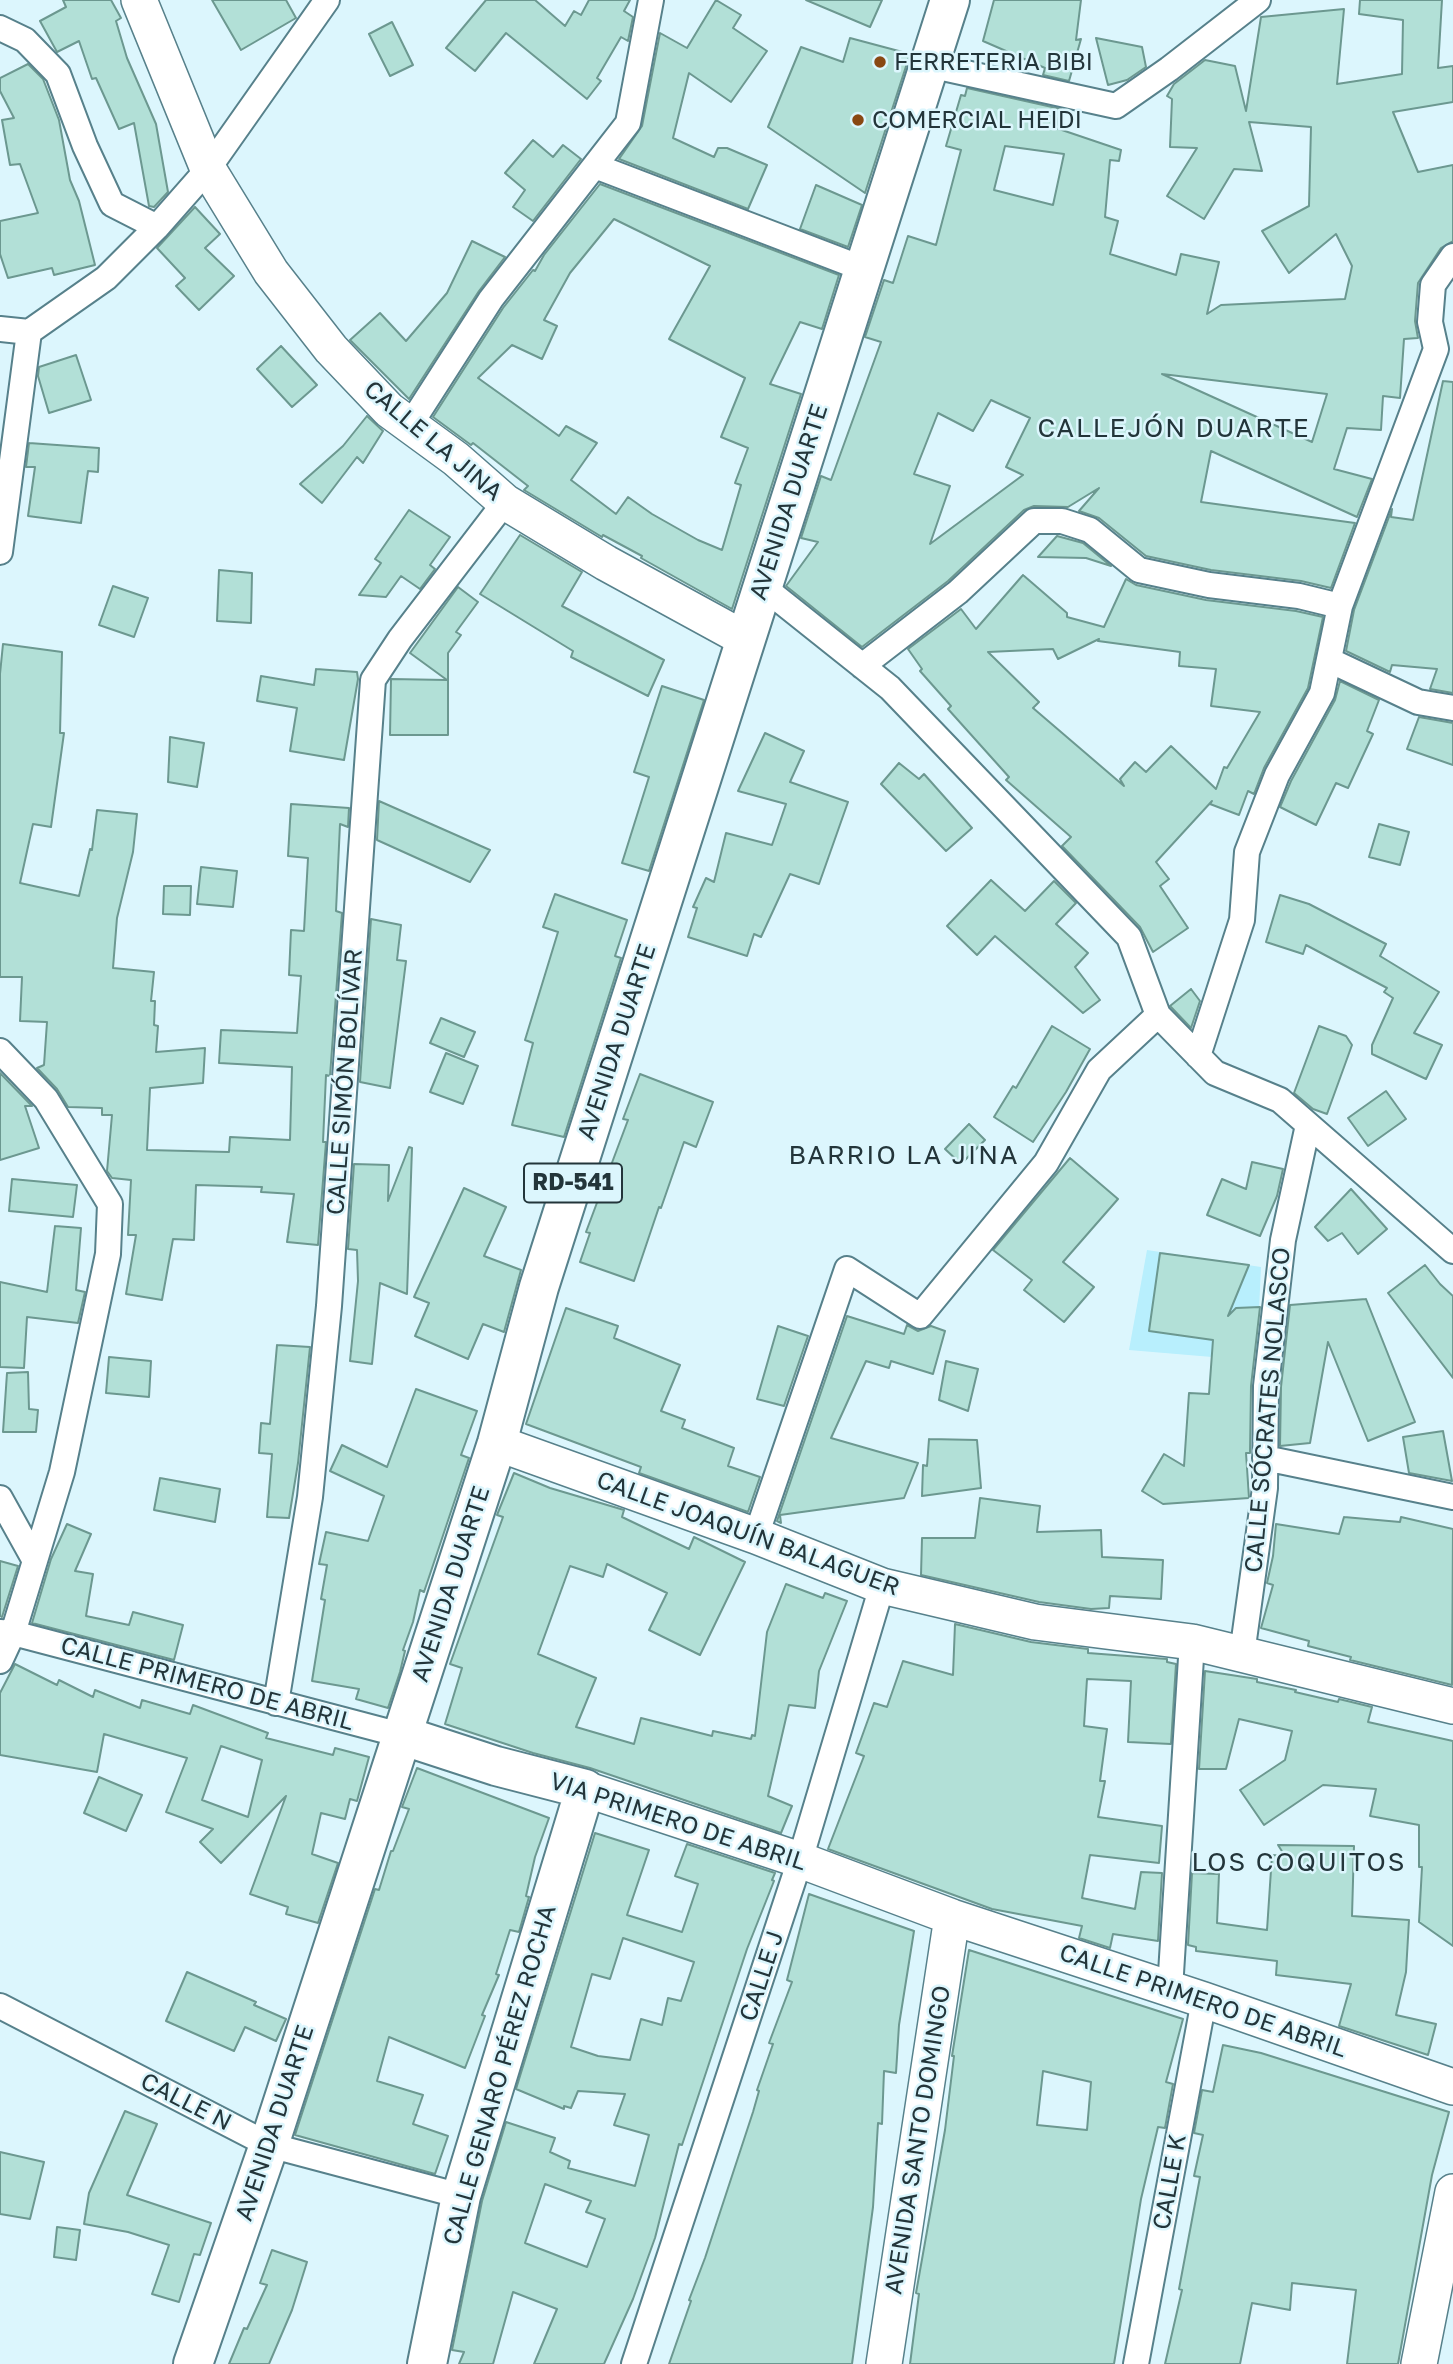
<!DOCTYPE html>
<html>
<head>
<meta charset="utf-8">
<style>
  body { margin:0 }
  canvas { display:block; background:#dcf6fd }
</style>
</head>
<body>
<canvas width="1453" height="2364"></canvas>
<script>
const ctx = document.querySelector('canvas').getContext('2d');
ctx.lineJoin = 'round';
function fill(path, color) {
  ctx.fillStyle = color;
  ctx.fill(path, 'evenodd');
}
function shape(rows) {
  const path = new Path2D();
  for (const r of rows) {
    path.moveTo(r[0], r[1]);
    for (let i = 2; i < r.length; i += 2) path.lineTo(r[i], r[i + 1]);
  }
  return path;
}
function stroke(path, color, width, dash) {
  ctx.strokeStyle = color;
  ctx.lineWidth = width;
  ctx.lineCap = dash ? 'butt' : 'round';
  ctx.setLineDash(dash || []);
  ctx.stroke(path);
}
function write(font, color, halo, rows, align = 'center') {
  ctx.font = font + ' "Golos Text",sans-serif';
  ctx.lineWidth = 5;
  ctx.setLineDash([]);
  ctx.textBaseline = 'middle';
  ctx.strokeStyle = halo;
  ctx.fillStyle = color;
  for (const [text, x, y, turn = 0] of rows) {
    ctx.save();
    ctx.translate(x, y);
    ctx.rotate((+turn || 0) * Math.PI / 180);
    ctx.textAlign = isNaN(turn) ? turn : align;
    if (halo) ctx.strokeText(text, 0, 0);
    ctx.fillText(text, 0, 0);
    ctx.restore();
  }
}
const built = shape([
  [1147,1250,1261,1267,1257,1353,1213,1349,1212,1357,1129,1350]
]);
const building = shape([
  [63,0,111,0,121,18,116,21,127,58,156,124,168,192,154,207,149,206,134,123,119,129,96,78,92,79,79,41,57,52,40,21,66,7,63,0],
  [212,0,286,0,296,18,241,50,212,0],
  [486,0,535,0,565,26,574,11,581,15,589,0,630,0,624,11,633,17,628,41,621,37,597,78,601,81,587,99,506,33,475,71,446,48,486,0],
  [716,0,741,15,733,28,767,51,731,102,689,73,673,138,714,157,718,148,727,148,767,165,748,209,619,159,642,126,660,33,687,48,716,0],
  [806,0,882,0,870,27,806,0],
  [994,0,1081,0,1076,40,1081,39,1069,81,1043,75,1045,68,983,41,994,0],
  [1360,0,1442,0,1438,68,1453,66,1453,102,1393,112,1418,172,1453,165,1453,241,1441,248,1418,283,1415,321,1418,338,1404,339,1400,398,1383,396,1381,430,1347,428,1334,469,1372,479,1357,517,1211,451,1201,502,1355,523,1331,588,1301,581,1211,570,1146,556,1099,518,1079,511,1099,488,1068,507,1034,506,1024,510,948,581,862,647,786,586,818,542,801,538,821,476,831,480,881,342,865,337,884,280,893,283,908,236,936,245,961,150,946,146,961,95,965,96,967,88,1061,109,1056,128,1121,150,1119,161,1110,160,1105,217,1118,221,1110,254,1176,275,1181,254,1219,262,1207,314,1221,305,1345,299,1352,266,1336,234,1289,273,1262,231,1309,206,1311,127,1249,122,1262,171,1234,169,1204,219,1167,196,1197,148,1170,147,1172,99,1167,96,1174,84,1205,60,1235,66,1246,111,1261,17,1344,9,1337,84,1402,74,1403,20,1359,14,1360,0],
  [1005,146,1064,154,1053,205,994,190,1005,146],
  [1162,374,1327,394,1312,442,1162,374],
  [991,400,1030,418,1006,467,1023,475,930,544,950,486,914,474,938,413,973,431,991,400],
  [392,22,413,65,390,76,369,34,392,22],
  [850,38,910,54,865,193,768,127,801,47,843,62,850,38],
  [1096,38,1142,47,1146,67,1127,80,1108,85,1096,38],
  [28,64,43,79,59,120,70,180,79,201,95,265,54,275,52,268,8,278,0,254,0,221,38,213,20,164,10,165,2,120,14,118,0,91,0,78,28,64],
  [533,140,553,157,563,145,581,159,533,221,513,207,525,190,505,173,533,140],
  [600,184,839,275,822,329,800,322,770,384,801,394,732,609,641,558,642,556,603,535,602,537,524,490,528,486,473,443,471,445,433,417,503,308,533,270,535,271,544,255,600,184],
  [614,219,710,266,669,339,745,378,721,437,748,448,735,483,741,485,722,550,698,540,652,514,628,497,616,514,571,480,597,443,566,426,559,436,478,378,512,345,542,359,557,326,544,320,570,273,614,219],
  [816,185,862,205,848,247,800,229,816,185],
  [195,207,220,234,205,248,234,276,199,310,176,286,185,278,157,248,195,207],
  [472,241,505,257,479,291,409,399,350,340,380,313,406,341,447,293,472,241],
  [281,346,317,385,292,407,257,369,281,346],
  [76,355,91,400,49,413,38,376,39,367,76,355],
  [1443,381,1453,382,1453,693,1430,689,1437,669,1392,665,1390,672,1346,651,1354,610,1392,509,1391,517,1413,520,1443,381],
  [367,416,383,431,363,463,357,457,322,503,300,484,343,446,367,416],
  [29,443,99,448,98,472,88,471,81,523,28,516,35,467,26,467,29,443],
  [409,510,450,537,430,565,435,569,420,589,401,576,386,597,359,595,381,563,375,559,409,510],
  [520,535,582,572,562,606,664,660,648,696,571,657,573,651,480,594,520,535],
  [1057,536,1083,543,1111,566,1086,558,1038,557,1057,536],
  [219,570,252,573,251,623,217,621,219,570],
  [1023,575,1067,613,1067,617,1104,627,1126,579,1136,585,1206,600,1296,611,1323,617,1308,688,1264,768,1254,794,1248,791,1239,815,1210,804,1212,801,1156,862,1169,879,1160,886,1188,928,1153,952,1140,927,1062,846,1071,837,1006,780,1009,777,948,709,951,706,920,671,922,669,908,649,961,609,976,629,1023,575],
  [1099,639,1098,641,1180,652,1179,666,1216,669,1211,706,1260,712,1227,768,1224,767,1216,789,1171,746,1146,772,1135,762,1120,779,1124,786,1033,708,1039,702,988,652,1053,649,1058,659,1099,639],
  [113,586,148,598,134,637,99,625,113,586],
  [458,587,478,602,456,632,461,635,448,653,448,735,390,735,391,679,447,680,410,653,458,587],
  [3,644,62,652,60,733,64,733,51,827,33,824,20,883,79,896,90,849,92,850,97,810,137,814,133,852,117,918,113,968,154,972,151,1001,155,1001,154,1025,158,1026,156,1052,205,1048,203,1083,150,1088,147,1150,229,1152,230,1137,290,1140,292,1067,219,1063,221,1030,297,1033,301,976,289,975,291,930,304,931,308,858,288,856,291,804,349,808,348,827,340,824,336,911,342,913,330,1076,326,1075,323,1142,326,1142,318,1245,287,1242,294,1194,261,1192,262,1187,196,1185,194,1240,173,1239,162,1300,126,1294,136,1235,128,1235,131,1180,112,1178,107,1171,112,1115,102,1115,102,1108,68,1107,57,1089,37,1068,44,1065,47,1022,20,1021,22,977,0,977,0,674,3,644],
  [316,669,357,672,358,679,344,760,290,751,297,708,257,701,261,676,314,685,316,669],
  [1340,681,1379,700,1367,731,1373,734,1348,788,1336,783,1316,825,1280,807,1291,781,1335,700,1340,681],
  [662,686,704,700,649,871,622,863,649,777,634,772,662,686],
  [1419,717,1453,723,1453,765,1407,749,1419,717],
  [765,733,804,751,790,782,848,802,819,884,790,874,761,937,754,934,747,956,688,937,697,908,693,907,706,878,714,882,726,833,772,845,786,804,738,791,765,733],
  [170,737,204,743,197,787,168,782,170,737],
  [899,763,919,779,924,774,972,828,946,851,881,784,899,763],
  [379,801,490,850,470,882,377,840,379,801],
  [1379,824,1409,832,1400,865,1369,857,1379,824],
  [201,867,237,871,233,907,197,904,201,867],
  [991,880,1025,911,1054,881,1076,903,1056,924,1088,953,1075,967,1100,1000,1083,1013,995,936,977,955,947,926,991,880],
  [164,886,191,886,190,915,163,914,164,886],
  [555,894,627,920,615,956,621,958,564,1137,512,1125,533,1043,525,1040,558,932,543,927,555,894],
  [1280,895,1309,904,1386,944,1380,956,1439,992,1414,1033,1442,1045,1426,1079,1372,1054,1372,1045,1393,998,1384,992,1387,988,1306,945,1303,954,1266,942,1280,895],
  [371,919,401,925,397,960,406,961,390,1088,360,1082,371,919],
  [1191,989,1200,1001,1191,1028,1170,1006,1191,989],
  [441,1018,475,1032,464,1057,430,1043,441,1018],
  [1052,1026,1090,1049,1066,1092,1033,1142,994,1117,1013,1086,1016,1088,1052,1026],
  [1319,1026,1346,1036,1352,1045,1327,1114,1313,1109,1294,1093,1319,1026],
  [446,1053,478,1066,463,1104,430,1092,446,1053],
  [0,1073,32,1106,25,1106,39,1148,0,1160,0,1073],
  [640,1074,713,1102,696,1147,684,1142,661,1208,659,1207,634,1281,580,1262,590,1233,586,1232,628,1120,623,1119,640,1074],
  [1386,1091,1406,1119,1368,1146,1348,1118,1386,1091],
  [969,1124,985,1140,961,1164,945,1149,969,1124],
  [409,1147,412,1148,407,1294,380,1283,372,1364,350,1361,358,1281,357,1250,348,1249,354,1164,389,1165,388,1201,409,1147],
  [1070,1158,1118,1199,1063,1262,1094,1287,1064,1322,1024,1290,1032,1280,993,1250,1070,1158],
  [1252,1162,1283,1169,1277,1196,1260,1236,1207,1215,1222,1179,1246,1189,1252,1162],
  [12,1179,77,1185,73,1217,9,1211,12,1179],
  [464,1188,506,1207,484,1256,521,1270,504,1332,483,1324,468,1359,415,1336,429,1303,414,1297,464,1188],
  [1351,1189,1387,1229,1358,1254,1342,1233,1328,1241,1315,1227,1351,1189],
  [55,1226,81,1228,76,1290,85,1292,78,1323,27,1317,24,1368,0,1367,0,1282,47,1292,55,1226],
  [1160,1253,1249,1265,1228,1316,1236,1308,1260,1307,1251,1386,1250,1453,1246,1453,1249,1498,1163,1504,1142,1491,1164,1454,1184,1466,1189,1393,1209,1394,1213,1340,1149,1331,1160,1253],
  [1425,1265,1440,1284,1453,1296,1453,1378,1388,1293,1425,1265],
  [1366,1299,1415,1422,1368,1441,1328,1342,1310,1443,1280,1446,1281,1387,1290,1305,1366,1299],
  [566,1308,618,1326,614,1338,680,1365,661,1411,685,1420,682,1428,734,1448,728,1466,760,1477,748,1512,639,1473,641,1467,526,1424,566,1308],
  [847,1316,904,1334,907,1325,918,1331,931,1326,945,1331,933,1374,891,1361,889,1368,866,1361,831,1438,918,1463,904,1498,780,1515,781,1523,777,1521,847,1316],
  [778,1326,808,1336,784,1406,757,1399,778,1326],
  [277,1345,310,1347,298,1463,289,1518,267,1517,272,1454,259,1453,261,1423,270,1424,277,1345],
  [109,1357,151,1361,149,1397,106,1393,109,1357],
  [946,1361,978,1369,968,1411,939,1400,946,1361],
  [28,1372,29,1409,38,1410,36,1432,3,1432,7,1373,28,1372],
  [416,1389,477,1411,461,1455,469,1458,424,1592,420,1590,413,1622,403,1650,405,1651,400,1672,388,1708,356,1699,359,1689,312,1681,325,1600,321,1599,327,1565,319,1564,326,1532,368,1541,384,1496,330,1471,342,1445,387,1467,416,1389],
  [1443,1431,1452,1481,1409,1473,1403,1437,1443,1431],
  [929,1439,977,1440,981,1488,922,1496,923,1465,927,1466,929,1439],
  [514,1473,550,1488,624,1510,622,1517,689,1549,694,1537,745,1562,700,1655,649,1630,667,1593,607,1564,603,1577,570,1566,538,1654,596,1678,576,1727,634,1744,641,1718,712,1736,713,1731,751,1739,752,1735,755,1736,767,1632,786,1584,823,1598,825,1593,847,1601,819,1671,815,1708,789,1705,768,1796,792,1806,781,1833,590,1768,533,1753,445,1724,462,1668,450,1664,503,1517,497,1515,514,1473],
  [160,1478,220,1489,215,1522,154,1510,160,1478],
  [980,1498,1040,1506,1037,1532,1101,1530,1102,1557,1163,1560,1161,1599,1110,1596,1109,1608,1091,1609,1039,1602,921,1575,922,1538,975,1538,980,1498],
  [1344,1517,1400,1522,1401,1517,1453,1529,1452,1685,1350,1660,1351,1657,1308,1646,1309,1641,1261,1628,1273,1585,1267,1583,1273,1556,1276,1524,1339,1534,1344,1517],
  [67,1524,91,1534,75,1571,93,1574,86,1616,129,1625,133,1612,183,1625,174,1660,32,1623,51,1559,67,1524],
  [0,1561,18,1566,2,1617,0,1616,0,1561],
  [955,1624,1031,1642,1088,1649,1088,1653,1167,1659,1167,1662,1176,1664,1171,1744,1128,1742,1131,1681,1087,1679,1084,1726,1107,1729,1100,1781,1105,1781,1098,1817,1162,1826,1159,1863,1090,1855,1082,1898,1135,1909,1141,1872,1162,1873,1158,1941,1113,1934,1110,1948,1079,1938,1082,1926,992,1909,828,1849,864,1756,856,1753,874,1703,887,1707,903,1661,953,1675,955,1624],
  [15,1664,57,1685,59,1680,93,1697,95,1690,140,1708,142,1700,190,1714,193,1705,268,1733,266,1738,333,1755,335,1748,369,1757,357,1801,350,1799,345,1819,321,1813,312,1854,338,1863,318,1923,286,1914,288,1907,250,1894,286,1796,221,1863,200,1842,213,1829,166,1812,187,1758,104,1734,97,1772,0,1755,0,1693,15,1664],
  [221,1746,262,1760,248,1817,202,1800,221,1746],
  [1205,1671,1257,1679,1257,1682,1296,1690,1295,1692,1338,1702,1339,1699,1372,1707,1368,1722,1453,1741,1453,1946,1419,1922,1422,1867,1419,1867,1419,1825,1370,1816,1376,1789,1323,1785,1264,1825,1240,1790,1285,1760,1292,1731,1239,1719,1226,1769,1199,1769,1205,1671],
  [417,1768,549,1818,535,1857,526,1896,529,1897,519,1932,510,1930,496,1974,499,1975,482,2015,485,2016,465,2068,389,2037,377,2081,423,2095,413,2124,448,2136,435,2174,295,2135,375,1889,379,1890,391,1851,393,1851,409,1809,402,1807,417,1768],
  [99,1777,142,1795,126,1831,84,1813,99,1777],
  [595,1833,649,1850,627,1915,682,1932,698,1884,675,1876,687,1844,775,1873,772,1880,774,1881,747,1949,682,2145,679,2144,655,2238,633,2299,604,2364,534,2364,557,2309,513,2292,493,2364,459,2364,464,2352,452,2350,482,2201,506,2122,555,2138,550,2152,570,2161,568,2168,635,2186,649,2135,614,2125,625,2094,578,2091,571,2108,564,2106,564,2109,516,2089,595,1833],
  [623,1938,694,1962,681,2001,668,1998,662,2025,641,2019,630,2060,598,2056,571,2047,592,1974,610,1979,623,1938],
  [545,2184,591,2201,586,2212,605,2219,587,2267,525,2243,545,2184],
  [1278,1845,1354,1846,1352,1916,1409,1920,1406,1972,1396,2015,1436,2024,1428,2055,1339,2026,1351,1984,1276,1975,1277,1961,1196,1951,1196,1947,1188,1945,1192,1873,1219,1874,1217,1923,1267,1930,1272,1855,1285,1856,1278,1845],
  [809,1894,914,1931,899,2025,896,2073,884,2071,882,2124,878,2123,873,2207,852,2364,669,2364,691,2301,689,2300,705,2258,753,2112,759,2091,757,2090,773,2044,769,2043,792,1982,787,1980,809,1894],
  [969,1950,1183,2019,1166,2082,1173,2084,1165,2128,1158,2127,1141,2199,1114,2364,910,2364,919,2294,916,2293,945,2130,954,2056,952,2056,969,1950],
  [1043,2071,1091,2082,1087,2130,1037,2125,1043,2071],
  [187,1972,256,2002,254,2005,286,2019,276,2041,245,2027,234,2051,166,2021,187,1972],
  [1223,2045,1261,2053,1449,2112,1432,2175,1398,2364,1347,2364,1356,2290,1292,2283,1290,2310,1252,2303,1240,2364,1165,2364,1182,2290,1179,2289,1200,2177,1194,2176,1203,2135,1194,2133,1202,2090,1213,2092,1223,2045],
  [125,2111,157,2124,127,2195,211,2223,200,2255,194,2254,179,2302,152,2294,169,2245,128,2232,84,2224,89,2193,125,2111],
  [0,2152,44,2162,30,2219,0,2214,0,2152],
  [57,2227,80,2230,76,2260,54,2257,57,2227],
  [272,2250,307,2262,292,2310,269,2364,229,2364,244,2328,247,2329,267,2285,260,2283,272,2250]
]);
const street = shape([
  [0,28,25,40,58,74,85,146,112,204,157,227],
  [929,65,1116,106,1169,69,1258,0],
  [595,166,864,269],
  [0,329,29,332],
  [410,425,491,299,628,123,651,0],
  [0,552,29,332,106,278,157,227,208,169,327,0],
  [762,586,890,688,1129,937,1158,1015,1215,1073,1280,1100,1453,1251],
  [1329,660,1418,702,1453,708],
  [862,666,958,592,1034,521,1062,521,1090,530,1139,570,1209,585,1299,596,1340,606],
  [0,1051,46,1099,110,1204,108,1254,62,1472,13,1633,0,1661],
  [1198,1056,1242,920,1247,852,1277,775,1322,693,1340,606,1436,349,1430,322,1433,285,1453,256],
  [1265,1458,1453,1497],
  [0,1498,35,1561],
  [756,1536,847,1269,920,1316,1046,1163,1099,1070,1158,1015],
  [0,1632,13,1633,401,1735],
  [1242,1654,1265,1488,1266,1386,1283,1240,1308,1125],
  [276,1703,310,1497,329,1306,373,680,400,639,505,502],
  [1170,1989,1192,1642],
  [0,2006,269,2145,461,2196],
  [634,2364,800,1860,882,1586],
  [1136,2364,1204,2000]
]);
const secondary = shape([
  [139,0,208,169,271,272,331,349,389,410,456,459,505,502,606,563,745,639],
  [497,1443,756,1536,882,1586,1035,1622,1192,1642,1453,1706],
  [585,1789,800,1860,952,1917,1204,2000,1453,2087],
  [884,2364,952,1917],
  [1419,2364,1453,2192]
]);
const primary = shape([
  [401,1735,496,1766,585,1789,461,2196,427,2364],
  [193,2364,269,2145,497,1443,539,1287,950,0]
]);
const markers = [
  [880,62,7,"#894813"],
  [858,120,7,"#894813"]
];
const shields = [
  [573,1183,98]
];
const shieldNames = [
  ["RD-541",573,1183]
];
const poiNames = [
  ["FERRETERIA BIBI",894,62],
  ["COMERCIAL HEIDI",872,120]
];
const streetNames = [
  ["CALLE LA JINA",433,441,40],
  ["AVENIDA DUARTE",789,502,-72],
  ["AVENIDA DUARTE",617,1042,-72],
  ["CALLE SIMÓN BOLÍVAR",345,1082,-86],
  ["CALLE SÓCRATES NOLASCO",1268,1410,-85],
  ["CALLE JOAQUÍN BALAGUER",748,1534,20],
  ["AVENIDA DUARTE",451,1584,-72],
  ["CALLE PRIMERO DE ABRIL",207,1684,15],
  ["VIA PRIMERO DE ABRIL",678,1822,18],
  ["CALLE J",762,1976,-72],
  ["CALLE PRIMERO DE ABRIL",1203,2001,19],
  ["CALLE GENARO PÉREZ ROCHA",500,2075,-74],
  ["CALLE N",186,2102,27],
  ["AVENIDA DUARTE",275,2123,-72],
  ["AVENIDA SANTO DOMINGO",918,2140,-81],
  ["CALLE K",1170,2182,-80]
];
const neighbourhoodNames = [
  ["CALLEJÓN DUARTE",1174,429],
  ["BARRIO LA JINA",904,1156],
  ["LOS COQUITOS",1299,1863]
];
fill(built, '#b8effd');
fill(building, '#b2e0d7');
stroke(building, '#6c9890', 2);
stroke(street, '#57818b', 28);
stroke(secondary, '#57818b', 38);
stroke(primary, '#57818b', 42);
stroke(street, '#fff', 24);
stroke(secondary, '#fff', 35);
stroke(primary, '#fff', 38);
for (const [x, y, r, color] of markers) {
  const dot = new Path2D();
  dot.arc(x, y, r, 0, 2 * Math.PI);
  ctx.fillStyle = color;
  ctx.fill(dot);
  stroke(dot, '#dcf6fd', 2.5);
}
for (const [x, y, w] of shields) {
  const box = new Path2D();
  box.roundRect(x - w / 2, y - 19.5, w, 39, 5);
  ctx.fillStyle = '#dcf6fd';
  ctx.fill(box);
  stroke(box, '#23353a', 2);
}
write('bold 23px', '#23353a', null, shieldNames);
write('24px', '#23353a', '#dcf6fd', poiNames, 'left');
write('24px', '#23353a', '#dcf6fd', streetNames);
ctx.letterSpacing = '2px';
write('26px', '#23353a', '#dcf6fd', neighbourhoodNames);
ctx.letterSpacing = '0px';
</script>
</body>
</html>
